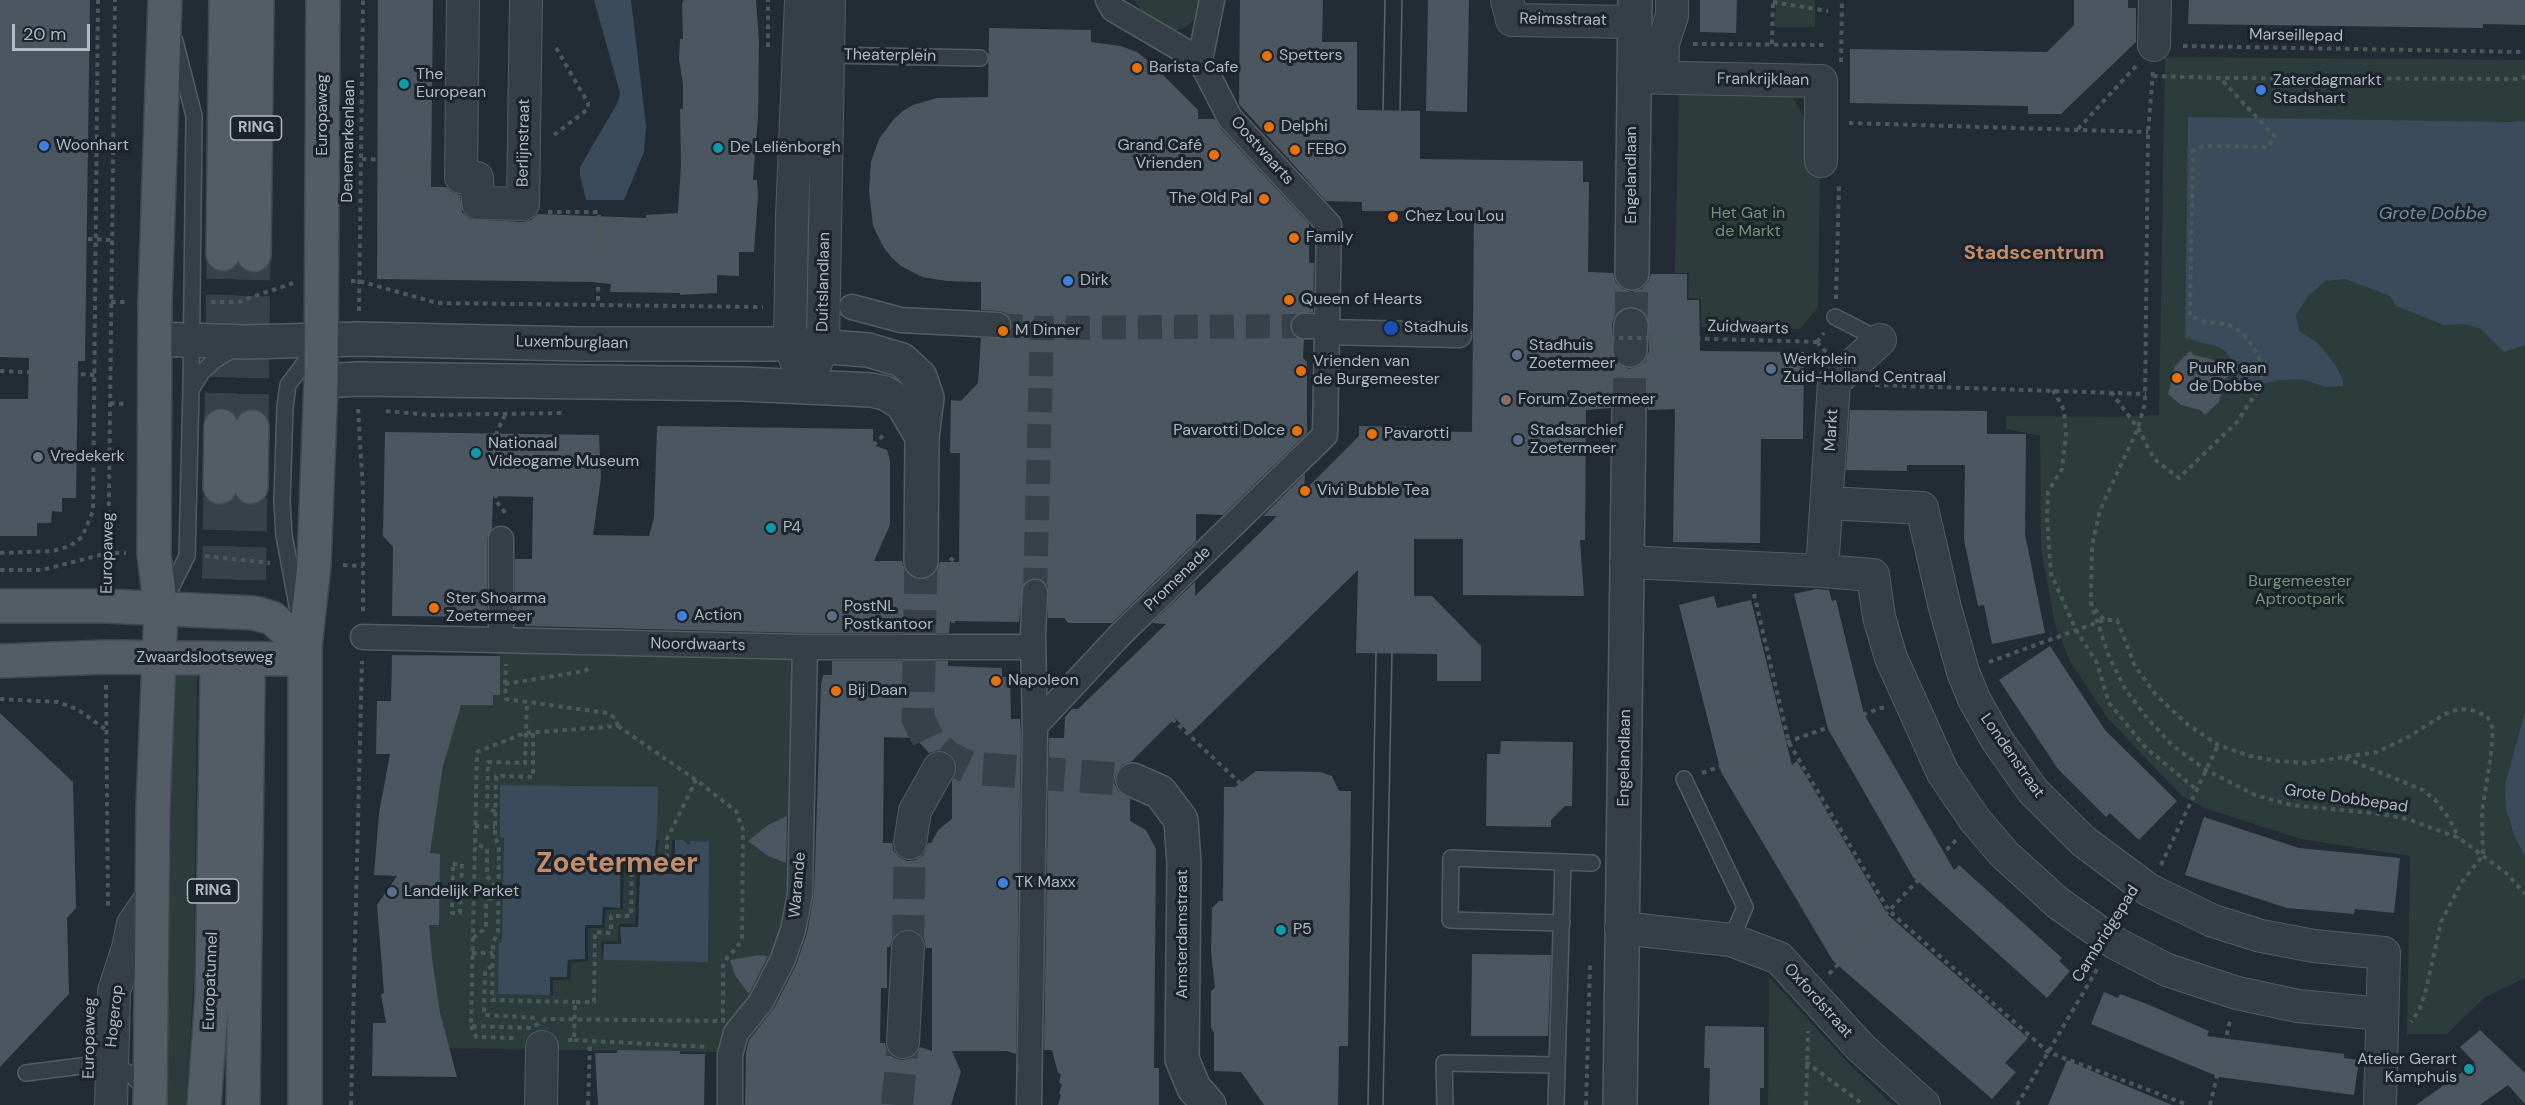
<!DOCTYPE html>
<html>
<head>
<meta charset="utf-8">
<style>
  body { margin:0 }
  #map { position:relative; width:2525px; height:1105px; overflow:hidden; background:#232c35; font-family:"DM Sans",sans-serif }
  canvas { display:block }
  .scale { position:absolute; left:12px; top:24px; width:78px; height:27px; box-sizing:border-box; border:3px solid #b1b9c2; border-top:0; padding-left:8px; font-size:18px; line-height:21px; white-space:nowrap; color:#b1b9c2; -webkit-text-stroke:4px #1c232a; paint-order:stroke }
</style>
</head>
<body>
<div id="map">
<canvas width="2525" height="1105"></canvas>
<div class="scale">20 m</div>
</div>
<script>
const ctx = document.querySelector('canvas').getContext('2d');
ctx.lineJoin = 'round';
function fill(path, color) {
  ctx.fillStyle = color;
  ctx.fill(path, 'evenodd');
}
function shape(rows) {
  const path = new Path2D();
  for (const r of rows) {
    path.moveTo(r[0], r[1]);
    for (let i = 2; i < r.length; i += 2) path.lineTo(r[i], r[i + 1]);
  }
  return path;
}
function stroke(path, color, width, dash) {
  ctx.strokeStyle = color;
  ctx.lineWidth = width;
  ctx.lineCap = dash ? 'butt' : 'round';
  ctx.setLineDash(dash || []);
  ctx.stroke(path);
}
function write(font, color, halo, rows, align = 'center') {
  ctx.font = font + ' "DM Sans",sans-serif';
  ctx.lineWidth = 6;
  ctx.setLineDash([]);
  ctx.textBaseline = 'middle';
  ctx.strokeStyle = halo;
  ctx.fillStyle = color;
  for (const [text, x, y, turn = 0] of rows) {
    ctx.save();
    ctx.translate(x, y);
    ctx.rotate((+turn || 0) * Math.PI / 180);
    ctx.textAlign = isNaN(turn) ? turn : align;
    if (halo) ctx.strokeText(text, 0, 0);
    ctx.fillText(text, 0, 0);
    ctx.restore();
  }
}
const green = shape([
  [1134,0,1198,0,1198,6,1196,18,1184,28,1170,32,1151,22],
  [1776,0,1815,0,1815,27,1775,27],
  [2165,57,2525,60,2525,978,2484,998,2447,1034,2407,1034,2410,856,2301,839,2205,808,2182,796,2108,719,2070,661,2055,624,2041,550,2040,436,2006,429,2006,416,2117,417,2159,415],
  [1679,93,1790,93,1808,123,1820,173,1818,307,1800,329,1701,327,1701,299,1688,298,1689,273,1675,273],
  [801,637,799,923,717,1052,437,1048,410,883,456,702,489,702,501,640],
  [170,672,197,674,194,976,186,1105,166,1105],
  [1769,977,1850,1065,1893,1105,1768,1105]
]);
const water = shape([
  [594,0,631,0,646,126,644,152,624,200,586,200,580,175,580,167,618,102,620,93],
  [2188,117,2511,122,2525,121,2525,345,2504,352,2480,328,2463,324,2444,325,2396,306,2390,296,2345,279,2325,281,2308,296,2296,315,2299,331,2318,343,2336,366,2343,380,2343,386,2325,387,2302,379,2280,380,2262,384,2241,395,2232,362,2226,352,2219,347,2185,338],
  [2525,712,2525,856,2514,835,2506,808,2505,785],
  [500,785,658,787,656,856,621,855,620,908,603,907,602,925,585,925,585,959,568,960,567,977,550,977,550,995,498,994,499,943,502,942,504,838,500,837],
  [675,840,683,840,689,845,691,841,709,842,708,962,603,960,604,944,621,944,620,927,638,927,639,874,674,874]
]);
const pier = shape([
  [656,840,659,840,657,858,624,858,623,909,606,910,604,928,588,928,588,961,571,963,570,979,553,980,553,995,550,995,550,977,567,977,568,960,585,959,585,925,602,925,603,907,620,908,621,855,655,856],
  [672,840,675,840,674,874,640,874,638,927,620,927,621,944,604,944,602,963,601,942,618,941,619,924,635,924,637,872,671,871]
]);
const building = shape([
  [0,0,90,0,85,361,78,361,76,498,62,498,62,512,52,511,51,523,37,523,37,536,0,536,0,399,28,399,29,358,0,357],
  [378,0,433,0,431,187,447,187,452,192,460,195,462,212,470,219,523,222,531,220,538,214,646,218,646,215,678,213,681,165,680,109,683,109,683,85,679,59,680,39,683,39,682,3,684,0,756,0,759,42,758,117,753,180,757,180,758,195,754,252,739,252,739,276,717,275,717,293,680,295,680,293,610,292,611,284,592,282,377,279],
  [1240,0,1323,0,1322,42,1357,42,1357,110,1420,111,1420,159,1583,161,1583,182,1589,182,1588,272,1613,273,1616,283,1623,289,1631,292,1642,289,1648,282,1651,274,1687,274,1687,300,1699,300,1700,351,1804,352,1803,439,1761,439,1760,543,1673,542,1675,409,1648,410,1645,401,1639,395,1629,392,1619,395,1613,401,1611,408,1586,410,1585,540,1580,540,1584,596,1463,595,1463,539,1414,539,1414,596,1432,596,1481,646,1481,681,1437,681,1437,654,1356,653,1358,570,1190,734,1175,718,1132,761,1122,765,1116,773,1114,783,1118,791,1130,799,1130,821,1146,830,1156,849,1154,1068,1159,1068,1159,1105,1058,1105,1061,1095,1059,1094,1062,1084,1059,1083,1061,1074,1058,1073,1052,1050,1044,1050,1049,738,1064,738,1065,717,1072,709,1078,709,1166,624,1152,623,1195,582,1195,596,1277,516,1263,516,1305,474,1304,491,1359,436,1359,426,1416,427,1416,431,1472,432,1474,211,1362,211,1362,202,1326,201,1239,104],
  [1632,306,1641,310,1648,317,1649,351,1646,359,1639,366,1629,369,1620,365,1613,358,1612,324,1615,316,1622,309],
  [1428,0,1469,0,1467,112,1426,111],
  [1700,0,1737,0,1736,33,1700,32],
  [2074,0,2128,0,2128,8,2136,8,2136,42,2061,114,2028,114,2028,106,1850,103,1850,49,2047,52,2074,25],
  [2189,0,2525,0,2525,25,2483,24,2483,28,2188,24],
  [989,28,1091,30,1091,42,1121,46,1137,52,1152,64,1198,110,1198,119,1215,119,1220,128,1309,224,1309,263,1314,263,1313,312,1296,314,1290,325,1292,334,1304,340,1303,358,1307,362,1307,433,1223,515,1196,514,1196,541,1112,623,1068,623,1064,618,1048,618,1048,586,1043,580,1035,578,1028,580,1023,585,1019,622,950,621,949,633,805,633,525,626,525,617,515,617,515,559,532,559,533,497,493,496,492,528,487,539,487,617,392,616,393,547,383,536,385,432,599,435,601,478,593,535,649,536,654,518,657,426,873,429,873,445,887,450,890,460,890,525,874,561,902,561,905,571,912,577,920,580,931,577,937,570,940,562,959,562,960,453,950,453,951,400,961,401,978,383,981,338,1005,337,1012,326,1011,319,1006,313,999,311,981,310,981,282,947,281,922,277,901,266,892,258,884,248,873,226,869,190,871,162,879,139,894,119,903,111,913,105,937,98,988,97],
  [2190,351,2194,355,2214,360,2229,376,2224,380,2219,402,2205,415,2200,410,2181,405,2168,394,2175,366],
  [1850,410,1987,411,1987,434,2026,434,2025,534,2045,633,1992,644,1984,605,1978,606,1964,540,1965,465,1907,465,1907,471,1846,470],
  [1816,589,1829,590,1832,601,1836,600,1864,714,1954,870,1959,865,2062,958,2059,961,2070,971,2047,998,1913,877,1828,729,1794,594],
  [1714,596,1717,608,1751,600,1792,765,1797,761,1888,915,2028,1038,2005,1063,2016,1072,1992,1099,1833,961,1721,772,1679,605],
  [2050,646,2105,730,2177,801,2139,840,2110,813,2106,817,2058,769,1999,680],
  [392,655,500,656,500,695,493,695,493,705,461,705,443,766,430,853,440,854,439,925,429,925,432,958,440,1013,457,1077,372,1076,373,1023,386,1023,381,994,384,993,377,905,397,876,374,875,379,813,390,754,376,754,377,701,391,701],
  [832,661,948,661,948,666,1002,668,1002,677,1010,677,1011,719,1020,719,1021,733,1016,1054,1007,1051,952,1051,961,1072,951,1105,745,1105,746,1052,749,1040,774,1008,796,965,807,933,814,894,821,685,823,675,832,675],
  [884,737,915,738,929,753,939,750,948,753,954,758,957,767,952,781,952,819,939,829,931,843,928,843,924,854,916,860,907,861,899,857,893,850,892,843,883,843],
  [910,929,917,932,924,938,926,948,932,948,932,1051,920,1047,912,1058,901,1060,893,1057,887,1051,885,1043,880,1043,881,988,887,988,887,947,890,947,893,938,899,931],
  [0,713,73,782,76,908,67,918,69,994,0,1067],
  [1501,741,1573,742,1572,806,1565,806,1551,820,1551,827,1486,826,1487,754,1500,754],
  [1256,771,1320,772,1332,776,1339,791,1351,791,1348,1046,1339,1046,1338,1105,1264,1105,1241,1072,1214,1071,1214,1032,1211,1028,1211,991,1215,988,1211,952,1212,908,1219,901,1223,901,1224,787,1235,787],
  [787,816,786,863,768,856,748,841,768,825],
  [2204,817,2299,848,2400,858,2394,913,2355,909,2354,914,2287,908,2185,875],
  [1472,954,1551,955,1548,1036,1471,1036],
  [758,955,768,956,749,994,735,975,730,960],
  [2104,992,2118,998,2120,994,2147,1004,2209,1031,2207,1036,2344,1054,2344,1058,2359,1060,2354,1095,2219,1077,2091,1024],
  [1705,1026,1764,1027,1764,1088,1760,1088,1760,1105,1709,1105,1710,1068,1704,1068],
  [2480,1030,2525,1073,2525,1104,2508,1085,2480,1105,2416,1105,2475,1063,2460,1047],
  [617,1050,680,1051,680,1054,705,1054,704,1105,598,1105,595,1053,617,1053],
  [2067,1060,2103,1076,2172,1105,2048,1105]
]);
const pedestrianTunnel = shape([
  [998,325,1042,328],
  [1035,592,1042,328,1304,326]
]);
const minorTunnel = shape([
  [908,947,910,843],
  [897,1105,903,1042]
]);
const tertiaryTunnel = shape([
  [1631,325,1632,273],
  [1629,411,1630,350],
  [921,561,918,718,929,741,947,757,970,768,1133,780]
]);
const primaryTunnel = shape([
  [221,426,223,254],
  [252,427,254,255],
  [217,677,220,487],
  [248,678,251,487]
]);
const path = shape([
  [1773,2,1828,11],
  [1693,44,1827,45],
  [1772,44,1773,0],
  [2183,46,2525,52],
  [768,47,768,0],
  [1841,62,1842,0],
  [2153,72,2148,132,2145,403,2138,428,2100,510,2092,546,2091,603,2108,654,2125,689,2147,718,2173,746,2206,770,2255,795,2291,805,2381,814,2407,819,2459,838,2506,873,2525,894],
  [2153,76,2220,78,2516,79,2525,77],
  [1849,123,2148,132],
  [2078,129,2136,66],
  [554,135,588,109,588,103,555,46],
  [362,159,433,161],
  [548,212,599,212,598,304],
  [88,239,112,240],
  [351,281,359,281,437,303,763,307],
  [1836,299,1839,184],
  [111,302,128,302],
  [211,302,238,302,293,283],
  [359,311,363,0],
  [1484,336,1501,336],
  [1552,337,1565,338],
  [1678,338,1817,342],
  [1817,342,1824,333],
  [1817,342,1827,353],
  [0,371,96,375],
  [1875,385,2146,394],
  [2053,390,2064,410,2066,434,2062,469,2048,492,2047,518,2051,574,2076,630,2097,663,2109,703,2146,748,2197,790],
  [2111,392,2138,428,2154,459,2179,478,2237,422,2262,384,2261,362,2253,346,2242,333,2228,324,2205,322,2190,316,2193,151,2203,146,2267,147,2275,137,2220,78],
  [110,403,127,404],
  [358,409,363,490,363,614],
  [386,411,430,415,564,413],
  [505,415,494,438,494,445,496,501,506,514],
  [873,445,886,433],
  [0,553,53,551,70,546,82,537,93,511,98,0],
  [205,556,270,563],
  [950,558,954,561,953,623],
  [343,565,363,566],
  [0,570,42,570,108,553,126,553],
  [108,578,115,0],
  [1754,594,1789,743,1889,911,2048,1052,2188,1105],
  [2095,609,2104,620,2117,620,2135,666,2156,695,2187,724,2218,745,2250,756,2277,761,2306,763,2344,757,2377,752,2408,737,2445,714,2459,709,2472,710,2487,716,2493,729,2491,754,2482,812,2483,855,2462,882,2441,922,2426,990,2419,1011,2411,1022],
  [1989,662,2104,620],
  [588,668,585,671,505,684,506,699,608,713,615,718,618,726],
  [505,684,506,664],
  [106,685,108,908],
  [0,699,57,702,77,709,105,729],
  [1172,719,1240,783],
  [618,726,696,780,736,811,743,830,742,939,736,949,728,956,723,966,723,1021,546,1019,531,1028,471,1026,477,752,525,733,618,726],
  [533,733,533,777,496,776,495,836,499,847,498,932,493,943,492,1000,575,1002],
  [2345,758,2423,790,2436,801,2448,817,2459,838],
  [1702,773,1884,707],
  [495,812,487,807,488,762,525,763,527,702],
  [475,826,495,827],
  [453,864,462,864,460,913,452,913,453,864],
  [2161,865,2218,745],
  [437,889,452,889],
  [461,890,474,890],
  [473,938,486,928,486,904,498,890,487,876,487,849,474,843],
  [472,953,493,953],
  [492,966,485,971,484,1015,538,1018],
  [1829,974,1956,840],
  [471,1026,476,1037,517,1038],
  [568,1040,574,1040,575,1002,594,1002,595,932,611,933,611,916,631,916,632,863,667,863,667,839,696,780],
  [574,1040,708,1047],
  [1806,1062,1864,1105],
  [351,1105,362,661],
  [588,1105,590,1042],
  [1586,1105,1590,965],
  [1806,1105,1808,1031],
  [2017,1105,2099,966],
  [2210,1105,2230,1021]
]);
const service = shape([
  [825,55,980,58],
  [1835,317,1880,340],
  [192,388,202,372,215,360,235,348],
  [166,598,187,556,191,388,194,116,175,41],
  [298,611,284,535,282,502,285,407,288,385,317,346],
  [1684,779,1745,907,1731,940],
  [1562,923,1450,920,1451,858,1592,863],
  [26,1073,89,1065,111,1067,130,1073,146,1090],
  [1445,1105,1444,1063,1557,1065],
  [1556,1105,1563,862]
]);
const pedestrian = shape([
  [1108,0,1113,9,1200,60],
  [852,307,901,320,998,325],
  [1304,326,1328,326],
  [1327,332,1459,335],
  [363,637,805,647,1033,647],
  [501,640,501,539],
  [1035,726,1119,636,1325,435,1329,225,1230,118,1200,60,1212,0],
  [730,1105,730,1055,736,1033,761,1002,783,959,793,930,800,894,805,647],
  [1029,1105,1035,733,1033,635,1035,592]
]);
const minor = shape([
  [463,0,461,177,477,178,478,203,523,204,526,0],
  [1507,0,1512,20,1634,22],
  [2154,45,2155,0],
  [1633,77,1821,81,1821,161],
  [1662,78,1663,43,1672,16,1672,0],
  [799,369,790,344,792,217,801,0],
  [805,387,823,347,829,0],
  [1828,503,1922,508,1944,604,1963,672,1974,699,1997,740,2033,791,2083,841,2149,890,2213,921,2261,936,2314,946,2384,953,2380,1105],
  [1626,562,1822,571,1873,575,1879,617,1891,658,1943,773,1975,820,2005,855,2058,903,2115,943,2167,970,2237,993,2298,1006,2382,1014],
  [1822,571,1834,382,1880,340],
  [910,843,915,811,939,768],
  [1621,928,1731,940,1779,958,1860,1047,1924,1105],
  [903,1042,908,947],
  [111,1105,114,991,128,948,133,924,151,898],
  [541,1105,542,1047]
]);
const tertiary = shape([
  [1632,273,1635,0],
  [155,339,245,342,359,339,578,344,790,344,868,350,902,360,920,377,927,398,922,437,921,561],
  [1630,350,1631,325],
  [321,381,358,379,743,384,871,390,885,393,902,403,922,437],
  [1133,780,1160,792,1181,820,1184,864,1182,1059,1194,1088,1209,1105],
  [1620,1105,1629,411]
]);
const primary = shape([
  [223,254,226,0],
  [254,255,257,0],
  [220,487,221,426],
  [251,487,252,427],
  [0,606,107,606,254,613,272,618,305,647],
  [0,661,107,657,287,659,305,647],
  [150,1105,153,808,161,610,154,554,155,302,165,0],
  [204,1105,212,996,217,677],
  [243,1105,248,678],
  [305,1105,305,647,314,564,321,381,323,0]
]);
const tram = shape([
  [1383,110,1385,0],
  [1400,110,1402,0],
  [1368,1105,1376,653],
  [1383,1105,1392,653]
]);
const pathBridge = shape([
  [1565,338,1678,338]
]);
const markers = [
  [1267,56,6,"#e8710a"],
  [1137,68,6,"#e8710a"],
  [404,84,6,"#0f9aa8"],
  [2261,90,6,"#3f7fe0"],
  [1269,127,6,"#e8710a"],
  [44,146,6,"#3f7fe0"],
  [718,148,6,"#0f9aa8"],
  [1295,150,6,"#e8710a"],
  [1214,155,6,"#e8710a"],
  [1264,199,6,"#e8710a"],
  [1393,217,6,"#e8710a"],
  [1294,238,6,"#e8710a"],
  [1068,281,6,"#3f7fe0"],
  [1289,300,6,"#e8710a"],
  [1391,328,8,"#1a4fb4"],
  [1003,331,6,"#e8710a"],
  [1517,355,6,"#5c6f8a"],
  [1771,369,6,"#5c6f8a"],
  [1301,371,6,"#e8710a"],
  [2177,378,6,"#e8710a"],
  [1506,400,6,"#8d6e63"],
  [1297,431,6,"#e8710a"],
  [1372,434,6,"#e8710a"],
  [1518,440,6,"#5c6f8a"],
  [476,453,6,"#0f9aa8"],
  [38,457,6,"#6b7280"],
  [1305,491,6,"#e8710a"],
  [771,528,6,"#0f9aa8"],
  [434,608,6,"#e8710a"],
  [682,616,6,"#3f7fe0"],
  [832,616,6,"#5c6f8a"],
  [996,681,6,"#e8710a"],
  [836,691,6,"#e8710a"],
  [1003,883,6,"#3f7fe0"],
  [392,892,6,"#5c6f8a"],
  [1281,930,6,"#0f9aa8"],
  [2469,1069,6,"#0f9aa8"]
];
const shields = [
  [256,128,51],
  [213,891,51]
];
const shieldNames = [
  ["RING",256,128],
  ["RING",213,891]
];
const streetNames = [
  ["Reimsstraat",1563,20,1],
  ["Marseillepad",2296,36,1],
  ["Theaterplein",890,56,1],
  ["Frankrijklaan",1763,80,1],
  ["Europaweg",323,115,-90],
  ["Denemarkenlaan",349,141,-89],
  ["Berlijnstraat",524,143,-89],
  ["Oostwaarts",1262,151,48],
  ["Engelandlaan",1632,175,-90],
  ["Duitslandlaan",824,282,-89],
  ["Zuidwaarts",1748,328,2],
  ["Luxemburglaan",572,343,1],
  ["Markt",1832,430,-87],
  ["Europaweg",108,553,-89],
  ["Promenade",1178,579,-44],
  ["Noordwaarts",698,645,1],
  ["Zwaardslootseweg",205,658],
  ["Londenstraat",2012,756,55],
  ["Engelandlaan",1625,758,-89],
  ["Grote Dobbepad",2346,799,8],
  ["Warande",798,885,-85],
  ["Amsterdamstraat",1183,934,-90],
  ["Cambridgepad",2106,934,-58],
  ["Europatunnel",211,981,-88],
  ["Oxfordstraat",1818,1001,48],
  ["Hogerop",115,1016,-84],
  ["Europaweg",90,1038,-89]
];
const poiNames = [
  ["Spetters",1279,56],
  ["Barista Cafe",1149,68],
  ["The",416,75],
  ["European",416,93],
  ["Zaterdagmarkt",2273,81],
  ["Stadshart",2273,99],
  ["Delphi",1281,127],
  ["Woonhart",56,146],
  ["Grand Café",1202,146,"right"],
  ["Vrienden",1202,164,"right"],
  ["De Leliënborgh",730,148],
  ["FEBO",1307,150],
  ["The Old Pal",1252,199,"right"],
  ["Chez Lou Lou",1405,217],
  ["Family",1306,238],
  ["Dirk",1080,281],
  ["Queen of Hearts",1301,300],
  ["Stadhuis",1404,328],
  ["M Dinner",1015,331],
  ["Stadhuis",1529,346],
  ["Zoetermeer",1529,364],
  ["Werkplein",1783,360],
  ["Zuid-Holland Centraal",1783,378],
  ["Vrienden van",1313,362],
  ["de Burgemeester",1313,380],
  ["PuuRR aan",2189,369],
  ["de Dobbe",2189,387],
  ["Forum Zoetermeer",1518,400],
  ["Pavarotti Dolce",1285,431,"right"],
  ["Stadsarchief",1530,431],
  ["Zoetermeer",1530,449],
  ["Pavarotti",1384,434],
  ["Nationaal",488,444],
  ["Videogame Museum",488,462],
  ["Vredekerk",50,457],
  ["Vivi Bubble Tea",1317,491],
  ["P4",783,528],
  ["Ster Shoarma",446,599],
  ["Zoetermeer",446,617],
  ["PostNL",844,607],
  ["Postkantoor",844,625],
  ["Action",694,616],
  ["Napoleon",1008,681],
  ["Bij Daan",848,691],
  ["TK Maxx",1015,883],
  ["Landelijk Parket",404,892],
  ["P5",1293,930],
  ["Atelier Gerart",2457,1060,"right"],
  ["Kamphuis",2457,1078,"right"]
];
const parkNames = [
  ["Het Gat in",1748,214],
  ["de Markt",1748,232],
  ["Burgemeester",2300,582],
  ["Aptrootpark",2300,600]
];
const waterNames = [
  ["Grote Dobbe",2433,214]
];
const quarterNames = [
  ["Stadscentrum",2034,254]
];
const townNames = [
  ["Zoetermeer",617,865]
];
fill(green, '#2b3c3b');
fill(water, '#3a4b5c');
fill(pier, '#232c35');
fill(building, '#4c5660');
stroke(pedestrianTunnel, '#38414a', 24, [24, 12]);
stroke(minorTunnel, '#38414a', 32, [32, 16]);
stroke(tertiaryTunnel, '#38414a', 33, [33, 16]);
stroke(primaryTunnel, '#38414a', 33, [33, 16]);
stroke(service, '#545c63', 18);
stroke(pedestrian, '#545c63', 27);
stroke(minor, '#545c63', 34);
stroke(tertiary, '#545c63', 36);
stroke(primary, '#40474f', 36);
stroke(path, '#4a595a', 4, [4.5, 4.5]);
stroke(service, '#363e46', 15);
stroke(pedestrian, '#363e46', 24);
stroke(minor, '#363e46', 32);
stroke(tertiary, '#363e46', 33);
stroke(primary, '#545d66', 33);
stroke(tram, '#5d656f', 1.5);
stroke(pathBridge, '#4a595a', 4, [4.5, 4.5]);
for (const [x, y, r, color] of markers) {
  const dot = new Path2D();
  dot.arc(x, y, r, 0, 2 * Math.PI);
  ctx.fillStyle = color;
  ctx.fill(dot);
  stroke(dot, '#1c232a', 2);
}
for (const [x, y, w] of shields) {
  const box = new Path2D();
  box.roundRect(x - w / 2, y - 12, w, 24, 4.5);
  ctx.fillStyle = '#1c232a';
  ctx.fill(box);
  stroke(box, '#b1b9c2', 1.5);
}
write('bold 15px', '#b1b9c2', null, shieldNames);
write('16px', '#b1b9c2', '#1c232a', streetNames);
write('16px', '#b1b9c2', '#1c232a', poiNames, 'left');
write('16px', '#739579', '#1c232a', parkNames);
write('italic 18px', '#758ba2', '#1c232a', waterNames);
write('bold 20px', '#c48c6a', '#1c232a', quarterNames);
write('bold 28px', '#c48c6a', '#1c232a', townNames);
</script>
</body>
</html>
